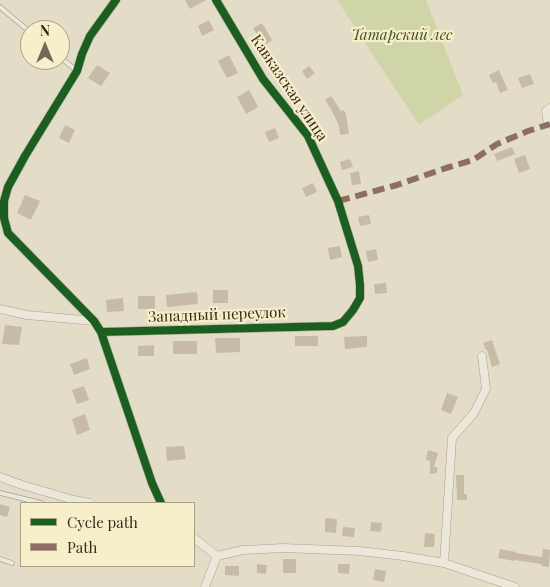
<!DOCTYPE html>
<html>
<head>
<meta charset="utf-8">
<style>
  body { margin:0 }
  #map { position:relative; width:550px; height:587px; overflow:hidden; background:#e3ddc7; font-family:"Playfair Display",serif }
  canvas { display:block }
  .legend { position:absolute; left:20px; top:502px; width:175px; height:65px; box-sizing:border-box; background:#f7eeca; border:1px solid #a99f84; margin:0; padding:6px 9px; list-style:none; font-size:15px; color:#35291a }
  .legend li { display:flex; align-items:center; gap:10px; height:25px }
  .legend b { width:25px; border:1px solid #a99f84 }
  .north { position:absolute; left:20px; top:20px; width:50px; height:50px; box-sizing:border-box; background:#f7eeca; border:1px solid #a99f84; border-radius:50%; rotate:0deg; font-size:14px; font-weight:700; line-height:20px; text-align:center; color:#35291a }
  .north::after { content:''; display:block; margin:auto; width:18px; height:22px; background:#726857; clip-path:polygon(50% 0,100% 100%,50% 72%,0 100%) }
</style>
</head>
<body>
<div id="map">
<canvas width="550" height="587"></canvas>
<ul class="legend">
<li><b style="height:6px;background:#1b5e20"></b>Cycle path</li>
<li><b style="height:6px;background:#8d6e63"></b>Path</li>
</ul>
<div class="north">N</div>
</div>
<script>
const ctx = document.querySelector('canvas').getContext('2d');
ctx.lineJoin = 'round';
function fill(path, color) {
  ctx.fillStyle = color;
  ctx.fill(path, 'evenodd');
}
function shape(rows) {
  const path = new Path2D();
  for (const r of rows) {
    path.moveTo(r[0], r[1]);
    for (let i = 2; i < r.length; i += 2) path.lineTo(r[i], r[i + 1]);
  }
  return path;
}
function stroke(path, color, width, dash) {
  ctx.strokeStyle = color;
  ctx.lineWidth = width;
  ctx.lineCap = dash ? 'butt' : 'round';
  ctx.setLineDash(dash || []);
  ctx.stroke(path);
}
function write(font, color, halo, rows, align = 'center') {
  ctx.font = font + ' "Playfair Display",serif';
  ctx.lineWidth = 4.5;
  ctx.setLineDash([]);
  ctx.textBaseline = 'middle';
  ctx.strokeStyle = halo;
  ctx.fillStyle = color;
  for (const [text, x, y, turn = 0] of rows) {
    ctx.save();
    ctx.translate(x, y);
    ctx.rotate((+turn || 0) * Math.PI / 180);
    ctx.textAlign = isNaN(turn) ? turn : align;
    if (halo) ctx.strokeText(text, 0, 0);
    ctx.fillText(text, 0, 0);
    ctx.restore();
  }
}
const green = shape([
  [337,0,426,0,463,95,419,125]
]);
const building = shape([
  [185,0,206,0,190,9],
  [209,20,214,30,202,36,198,26],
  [262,23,272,40,264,46,253,28],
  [229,55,238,73,227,78,218,61],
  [97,65,110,73,101,86,88,78],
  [309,66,315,73,307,79,302,71],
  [499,70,508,90,500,93,496,82,493,83,489,75],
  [530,74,534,84,522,88,518,78],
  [249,90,258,107,246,114,237,97],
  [331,96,341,111,344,110,346,115,349,134,340,135,339,126,331,109,325,100],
  [65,125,75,130,69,143,59,138],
  [275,128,279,138,269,142,265,132],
  [512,147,515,154,497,161,494,154],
  [525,155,530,169,519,173,514,159],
  [350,159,353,167,342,170,340,162],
  [359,171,361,184,352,185,350,173],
  [313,183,317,192,306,197,302,188],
  [25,195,40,201,31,220,17,213],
  [369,215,371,224,360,226,358,217],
  [340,246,342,257,330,260,328,248],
  [376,249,378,260,368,262,366,251],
  [386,283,387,293,375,294,374,284],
  [213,290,228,290,228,303,213,303],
  [197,292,198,304,167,307,166,295],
  [138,296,155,296,155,309,138,309],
  [123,298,124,311,107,312,106,300],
  [5,325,22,327,19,345,2,344],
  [295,336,318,336,318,346,295,346],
  [367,336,367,347,345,349,344,337],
  [215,338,240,338,240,352,216,353],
  [492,340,500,364,492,367,487,350,486,350,483,343],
  [173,341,197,341,197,354,173,354],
  [154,345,154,356,138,356,138,346],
  [87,358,90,369,74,375,70,364],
  [84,386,89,400,77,404,72,390],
  [447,393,458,397,451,414,441,410],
  [85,414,90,430,77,435,72,419],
  [184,446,186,459,167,461,166,447],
  [428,450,438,453,434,467,437,467,437,473,430,474,430,461,426,460],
  [456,475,464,475,464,494,467,494,467,500,457,500],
  [0,504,10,507,7,517,0,515],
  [325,518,337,519,336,533,325,532],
  [371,522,382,523,381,532,370,531],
  [343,527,355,528,354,537,342,536],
  [425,533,435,534,434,547,424,547],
  [500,549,516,552,516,553,542,557,543,549,550,550,549,567,541,566,541,564,515,560,514,561,498,558],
  [283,559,296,559,296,573,283,573],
  [257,564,267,565,266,574,257,573],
  [338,564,350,564,349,574,338,573],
  [225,566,239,566,239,576,225,575],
  [375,569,386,571,384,582,373,580]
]);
const service = shape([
  [0,7,30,32],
  [60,57,77,71],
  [0,493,41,503],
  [0,559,12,563]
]);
const minor = shape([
  [116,0,90,36,82,54,77,71,25,156,8,187,4,201,4,218,8,233,94,321,101,332,152,483,161,503],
  [550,108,546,111,547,119,550,124],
  [0,309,27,315,94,321],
  [101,332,333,326,343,322,353,310,360,298,360,285,358,266,338,201,308,136,263,79,216,0],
  [0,477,22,485,74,500,90,503],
  [194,538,217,556,243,550,283,548,359,551,403,556,444,563,515,587],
  [444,563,452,438,474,413,486,389,482,356],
  [205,587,217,556]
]);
const quiet = shape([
  [338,201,397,185,446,168,473,160,497,144,528,131,550,124]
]);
const cycleway = shape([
  [116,0,90,36,82,54,77,71,25,156,8,187,4,201,4,218,8,233,94,321,101,332,152,483,161,503],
  [101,332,333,326,343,322,353,310,360,298,360,285,358,266,338,201,308,136,263,79,216,0]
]);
const parkNames = [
  ["Татарский лес",402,35]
];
const streetNames = [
  ["Кавказская улица",289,88,56],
  ["Западный переулок",217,315,-2]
];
fill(green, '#d0d5a8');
fill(building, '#c7bba7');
stroke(service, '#a7a091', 5.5);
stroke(minor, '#a7a091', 9);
stroke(service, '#ebe7d9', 4);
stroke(minor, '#ebe7d9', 8);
stroke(quiet, '#8d6e63', 6, [12, 6]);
stroke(cycleway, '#1b5e20', 8);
write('italic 15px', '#41531f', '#f7eeca', parkNames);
write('15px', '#35291a', '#f7eeca', streetNames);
</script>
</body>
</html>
